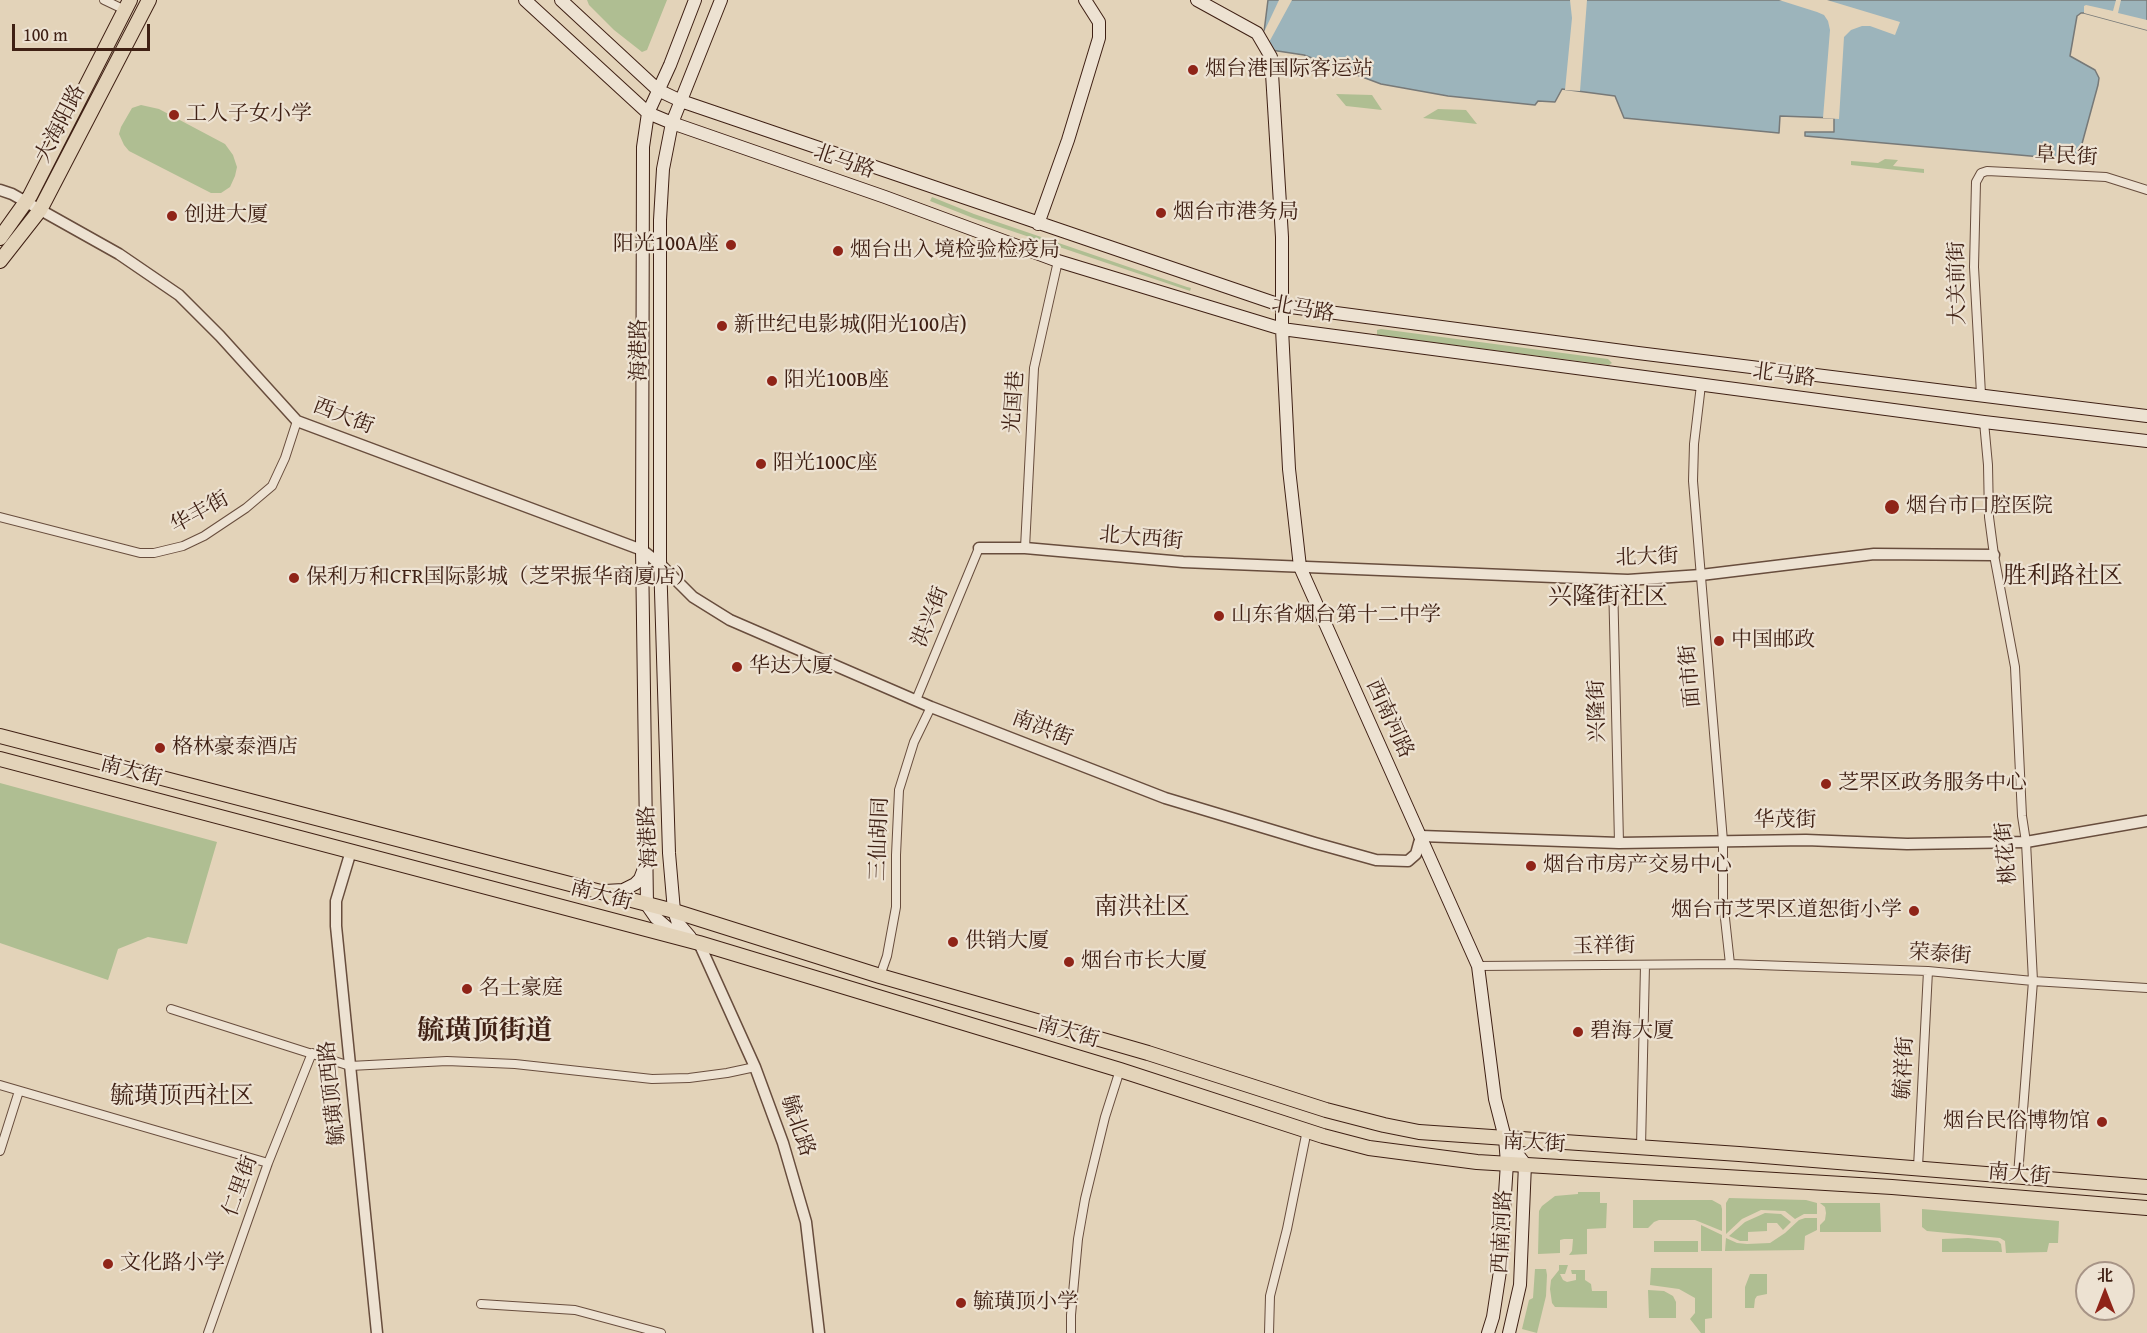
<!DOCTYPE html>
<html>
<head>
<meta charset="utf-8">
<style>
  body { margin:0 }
  #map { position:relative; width:2147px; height:1333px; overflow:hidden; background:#e3d3b9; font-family:"Gentium Book Plus","Noto Serif SC",serif }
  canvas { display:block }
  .north { position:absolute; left:2075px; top:1261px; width:60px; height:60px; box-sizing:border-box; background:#ede2d2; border:2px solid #a79486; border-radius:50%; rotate:0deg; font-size:16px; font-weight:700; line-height:24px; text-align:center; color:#3f2014 }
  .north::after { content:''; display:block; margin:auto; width:21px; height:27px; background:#8f2418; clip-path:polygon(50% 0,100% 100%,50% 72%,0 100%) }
  .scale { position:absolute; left:12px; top:24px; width:138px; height:27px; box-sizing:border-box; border:3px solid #3f2014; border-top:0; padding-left:8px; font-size:18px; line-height:21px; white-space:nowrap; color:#3f2014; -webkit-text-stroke:4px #ede2d2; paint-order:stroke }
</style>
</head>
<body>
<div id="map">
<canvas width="2147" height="1333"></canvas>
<div class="north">北</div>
<div class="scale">100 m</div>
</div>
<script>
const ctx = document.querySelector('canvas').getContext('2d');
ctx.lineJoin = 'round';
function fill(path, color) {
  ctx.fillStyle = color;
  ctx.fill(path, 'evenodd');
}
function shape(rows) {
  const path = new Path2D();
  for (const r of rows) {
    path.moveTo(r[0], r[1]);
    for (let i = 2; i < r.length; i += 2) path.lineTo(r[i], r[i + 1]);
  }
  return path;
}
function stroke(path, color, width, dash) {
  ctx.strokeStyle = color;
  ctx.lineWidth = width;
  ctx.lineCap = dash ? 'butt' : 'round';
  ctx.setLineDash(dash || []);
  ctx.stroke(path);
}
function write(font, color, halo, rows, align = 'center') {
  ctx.font = font + ' "Gentium Book Plus","Noto Serif SC",serif';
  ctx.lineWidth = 4.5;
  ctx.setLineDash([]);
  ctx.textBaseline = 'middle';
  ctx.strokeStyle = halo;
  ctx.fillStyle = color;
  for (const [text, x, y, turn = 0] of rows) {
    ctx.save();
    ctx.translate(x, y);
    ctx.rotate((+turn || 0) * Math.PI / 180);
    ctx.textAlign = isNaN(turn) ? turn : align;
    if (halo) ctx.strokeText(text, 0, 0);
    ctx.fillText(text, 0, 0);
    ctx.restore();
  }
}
const green = shape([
  [587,0,667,0,647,50,642,52,614,30,589,5],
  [1336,94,1372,95,1382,110,1346,106],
  [141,105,159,109,225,144,233,155,237,167,235,176,230,187,221,193,211,193,129,151,124,145,119,134,121,127,132,108],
  [1438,109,1466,110,1477,124,1423,118],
  [1885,159,1898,160,1893,166,1924,169,1924,173,1851,165,1851,161,1878,163],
  [932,197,974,214,1187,287,1191,288,1190,291,973,218,930,201],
  [1381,329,1608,359,1612,363,1609,365,1377,335,1377,330],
  [0,783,217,842,187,944,148,937,118,949,108,980,0,943],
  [1578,1192,1600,1192,1600,1203,1607,1203,1606,1228,1587,1229,1587,1254,1569,1255,1572,1251,1573,1239,1564,1239,1560,1240,1560,1253,1538,1254,1539,1211,1542,1206,1555,1196,1578,1194],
  [1729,1198,1806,1200,1817,1203,1817,1214,1804,1214,1795,1219,1785,1211,1761,1210,1742,1219,1726,1234,1726,1203],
  [1633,1200,1712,1200,1721,1205,1722,1209,1722,1231,1695,1220,1659,1220,1654,1222,1648,1228,1633,1228],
  [1820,1203,1880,1203,1881,1232,1820,1232,1820,1225,1825,1220,1826,1213,1825,1207],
  [1922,1209,2059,1221,2058,1243,2049,1243,2047,1252,2006,1253,2005,1241,2000,1238,1927,1231,1922,1227],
  [1765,1213,1781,1214,1791,1222,1783,1230,1777,1223,1767,1223,1767,1231,1748,1232,1748,1241,1740,1241,1729,1236,1745,1222],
  [1805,1218,1817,1218,1817,1230,1805,1236,1804,1250,1725,1251,1726,1238,1737,1243,1747,1244,1770,1243,1785,1233,1799,1220],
  [1701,1225,1722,1235,1722,1251,1701,1251],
  [1968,1238,1998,1241,2001,1244,2002,1252,1942,1252,1942,1239],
  [1654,1241,1698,1241,1698,1252,1654,1252],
  [1559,1265,1568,1265,1565,1274,1560,1274,1563,1280,1567,1282,1576,1280,1576,1274,1572,1274,1571,1270,1585,1270,1585,1280,1591,1284,1592,1291,1607,1291,1607,1308,1555,1307,1552,1303,1550,1289,1551,1280,1559,1270],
  [1651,1268,1712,1268,1712,1318,1705,1319,1705,1333,1701,1333,1690,1319,1695,1313,1695,1298,1679,1289,1650,1285],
  [1535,1269,1546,1269,1547,1275,1546,1296,1537,1333,1522,1329,1529,1300,1533,1298],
  [1750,1274,1767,1274,1767,1294,1757,1296,1755,1299,1754,1308,1745,1308,1745,1287],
  [1648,1290,1664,1291,1673,1296,1676,1302,1676,1318,1649,1318]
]);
const water = shape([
  [1268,0,2147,0,2147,30,2084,13,2081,13,2077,16,2070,56,2095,70,2099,78,2098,85,2080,151,2076,157,2064,159,1805,136,1805,132,1834,132,1834,118,1780,116,1779,133,1624,118,1615,96,1562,89,1555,102,1538,101,1535,105,1448,96,1381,84,1304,55,1271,50,1268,47,1264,32,1268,0]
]);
const pier = shape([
  [1279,0,1292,0,1267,46,1264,32],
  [1570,0,1587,0,1580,91,1565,90,1572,18],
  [1779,0,1827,0,1900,22,1895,35,1870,26,1862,26,1851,30,1844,37,1839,119,1823,118,1830,30,1828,21,1824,15,1817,12],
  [2116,0,2121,0,2118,13,2147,20,2147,30,2084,13,2084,6,2086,5,2113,11]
]);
const minor = shape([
  [104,0,125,10],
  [1701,385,1694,444,1693,481,1723,841,1723,900,1730,964],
  [1981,394,1974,267,1976,182,1981,173,1987,171,2106,177,2147,190],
  [1984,422,1988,465,1989,517,1994,555,2015,667,2022,816,2026,842,2033,981,2018,1175],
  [0,517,140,553,154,553,183,546,204,536,246,508,272,486,285,458,297,421],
  [1025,548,1034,368,1058,261],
  [1613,579,1619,843],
  [916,700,979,548],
  [1478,966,1730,964,1928,971,2033,981,2147,988],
  [880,976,887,956,896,907,896,855,899,790,914,742,931,707],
  [171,1009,350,1066,447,1061,515,1064,652,1079,689,1078,727,1073,755,1067],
  [0,1085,268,1163],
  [1641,1147,1645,965],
  [0,1151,19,1091],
  [1918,1167,1928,971],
  [481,1304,575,1310,661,1333],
  [208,1333,268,1163,312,1053],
  [1071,1333,1071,1315,1078,1239,1085,1199,1105,1117,1120,1070],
  [1269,1333,1270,1296,1287,1229,1307,1130]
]);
const tertiary = shape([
  [0,190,12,194,119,254,179,295,220,336,297,421,642,550,660,564,693,597,730,620,931,707,1165,798,1315,843,1376,860,1408,861,1416,854,1421,836,1619,843,1806,840,1907,844,2026,842,2147,821],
  [979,548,1025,548,1183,562,1628,580,1701,575,1874,554,1994,555],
  [351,851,336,901,336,926,377,1333],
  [699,943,755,1067,783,1143,806,1222,819,1333]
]);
const secondary = shape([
  [525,0,648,113,672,123,885,197,1058,261,1282,329,1984,422,2147,441],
  [561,0,658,90,681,101,1283,306,1638,353,2147,416],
  [1197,0,1257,33,1271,57,1282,237,1282,329,1289,469,1300,567,1478,966,1495,1099,1505,1138,1507,1163,1500,1271,1493,1317,1488,1333],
  [1038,224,1068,140,1099,38,1099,22,1085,0],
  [605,891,623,890,635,884,640,879,645,866],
  [681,935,670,930,656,918,647,905,642,550,643,147,648,113,670,65,695,0],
  [690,937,678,923,674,911,669,853,660,559,660,220,663,169,672,123,721,0],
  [1505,1138,1525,1164,1520,1285,1509,1333]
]);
const primary = shape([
  [0,736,674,911,880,976,1148,1053,1326,1110,1384,1125,1419,1132,1739,1154,2147,1187],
  [0,759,699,943,1120,1070,1323,1136,1369,1148,1477,1162,1892,1187,2147,1208]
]);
const trunk = shape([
  [0,238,30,196,130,0],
  [0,261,40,210,149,0]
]);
const markers = [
  [1193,70,6,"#8f2418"],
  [174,115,6,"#8f2418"],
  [1161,213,6,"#8f2418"],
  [172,216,6,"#8f2418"],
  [731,245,6,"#8f2418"],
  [838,251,6,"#8f2418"],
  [722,326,6,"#8f2418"],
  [772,381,6,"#8f2418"],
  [761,464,6,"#8f2418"],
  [1892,507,8,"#8f2418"],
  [294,578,6,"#8f2418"],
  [1219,616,6,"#8f2418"],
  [1719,641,6,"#8f2418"],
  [737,667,6,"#8f2418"],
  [160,748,6,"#8f2418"],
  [1826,784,6,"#8f2418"],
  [1531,866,6,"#8f2418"],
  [1914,911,6,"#8f2418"],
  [953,942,6,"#8f2418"],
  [1069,962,6,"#8f2418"],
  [467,989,6,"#8f2418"],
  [1578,1032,6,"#8f2418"],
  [2102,1122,6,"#8f2418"],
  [108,1264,6,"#8f2418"],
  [961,1303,6,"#8f2418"]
];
const poiNames = [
  ["烟台港国际客运站",1205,70],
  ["工人子女小学",186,115],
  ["烟台市港务局",1173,213],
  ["创进大厦",184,216],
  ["阳光100A座",719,245,"right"],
  ["烟台出入境检验检疫局",850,251],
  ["新世纪电影城(阳光100店)",734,326],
  ["阳光100B座",784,381],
  ["阳光100C座",773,464],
  ["烟台市口腔医院",1906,507],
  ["保利万和CFR国际影城（芝罘振华商厦店）",306,578],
  ["山东省烟台第十二中学",1231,616],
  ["中国邮政",1731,641],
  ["华达大厦",749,667],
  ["格林豪泰酒店",172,748],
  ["芝罘区政务服务中心",1838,784],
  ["烟台市房产交易中心",1543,866],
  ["烟台市芝罘区道恕街小学",1902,911,"right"],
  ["供销大厦",965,942],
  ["烟台市长大厦",1081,962],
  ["名士豪庭",479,989],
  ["碧海大厦",1590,1032],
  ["烟台民俗博物馆",2090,1122,"right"],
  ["文化路小学",120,1264],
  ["毓璜顶小学",973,1303]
];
const streetNames = [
  ["大海阳路",61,124,-63],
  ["阜民街",2066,157,3],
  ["北马路",844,162,19],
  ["大关前街",1958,283,-91],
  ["北马路",1303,310,10],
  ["海港路",640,350,-90],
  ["北马路",1784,376,7],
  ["光国巷",1015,402,-86],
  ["西大街",343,417,21],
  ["华丰街",200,513,-29],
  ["北大西街",1141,539,5],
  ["北大街",1647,558,-2],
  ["洪兴街",931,617,-68],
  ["面市街",1691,676,-95],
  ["兴隆街",1598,711,-91],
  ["西南河路",1389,719,65],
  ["南洪街",1042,729,21],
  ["南大街",131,772,15],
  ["华茂街",1785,821],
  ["海港路",649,837,-93],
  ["三仙胡同",880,839,-88],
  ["桃花街",2007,853,-95],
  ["南大街",601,896,15],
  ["玉祥街",1604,947,-1],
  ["荣泰街",1940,955,4],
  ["南大街",1068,1033,16],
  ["毓祥街",1905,1068,-87],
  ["毓璜顶西路",333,1093,-96],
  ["毓北路",797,1126,71],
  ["南大街",1534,1144,3],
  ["南大街",2019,1175,5],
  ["仁里街",241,1186,-70],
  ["西南河路",1503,1232,-87]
];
const quarterNames = [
  ["胜利路社区",2063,577],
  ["兴隆街社区",1608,598],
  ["南洪社区",1142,908],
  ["毓璜顶西社区",182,1097]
];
const districtNames = [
  ["毓璜顶街道",485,1032]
];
fill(green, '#afbe92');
fill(water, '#9cb4bb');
stroke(water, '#777978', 1.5);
fill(pier, '#e3d3b9');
stroke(minor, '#684d3d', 10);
stroke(tertiary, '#684d3d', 13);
stroke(secondary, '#3f2014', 14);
stroke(primary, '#3f2014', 16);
stroke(trunk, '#3f2014', 16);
stroke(minor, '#ede2d2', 8);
stroke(tertiary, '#ede2d2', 10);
stroke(secondary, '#ede2d2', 12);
stroke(primary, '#e3d3b9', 14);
stroke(trunk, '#e3d3b9', 14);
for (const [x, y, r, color] of markers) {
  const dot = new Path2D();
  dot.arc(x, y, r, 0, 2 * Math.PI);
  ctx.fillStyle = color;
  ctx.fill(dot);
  stroke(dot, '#ede2d2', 2);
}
write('21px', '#3f2014', '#ede2d2', poiNames, 'left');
write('21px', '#3f2014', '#ede2d2', streetNames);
write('24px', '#3f2014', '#ede2d2', quarterNames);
write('bold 27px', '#3f2014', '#ede2d2', districtNames);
</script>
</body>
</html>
